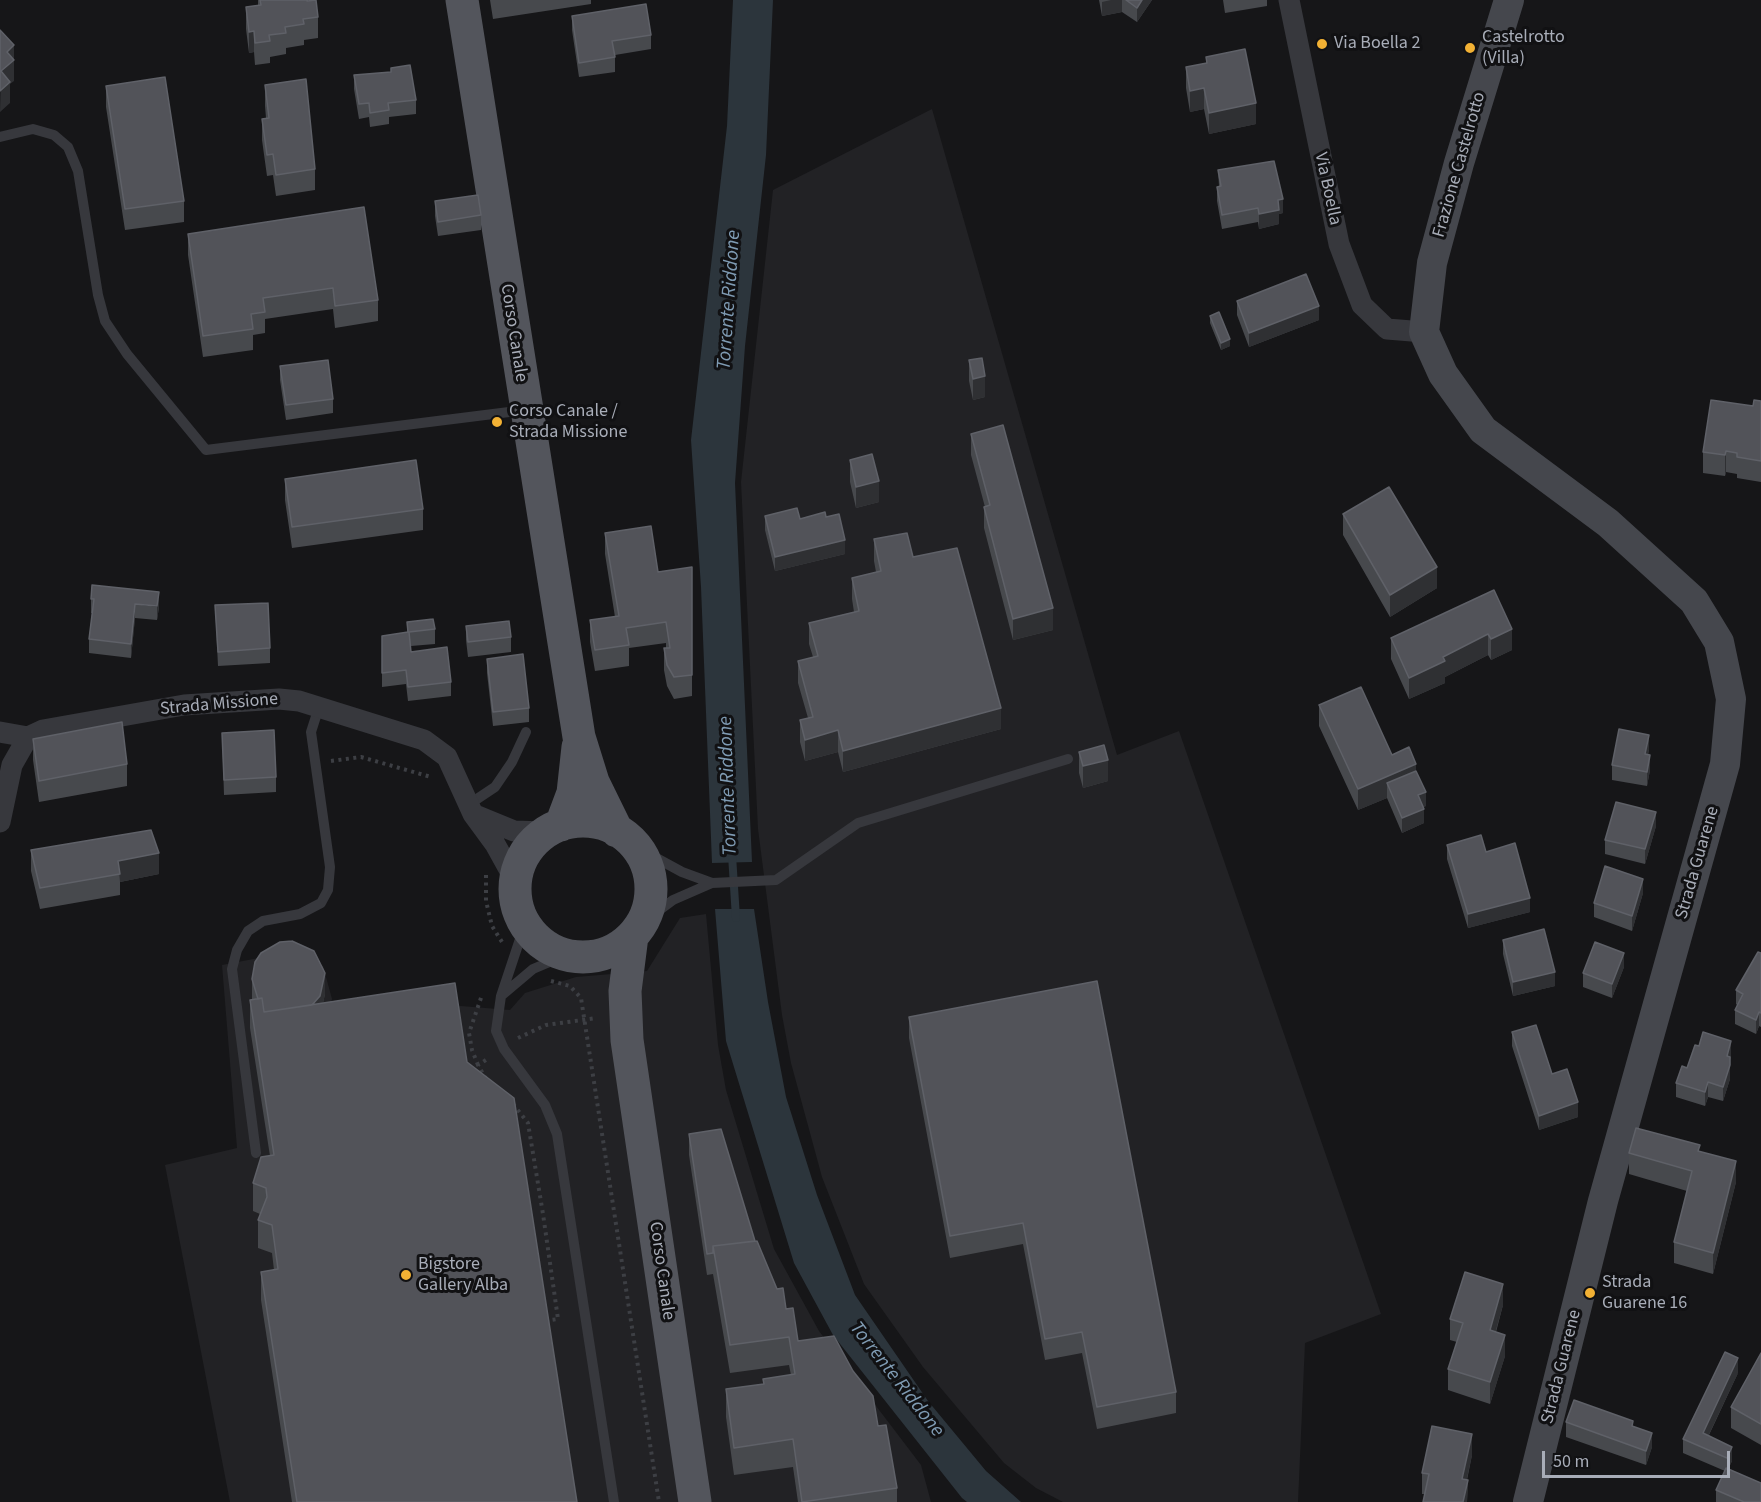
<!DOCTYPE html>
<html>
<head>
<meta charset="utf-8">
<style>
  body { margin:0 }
  #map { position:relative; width:1761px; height:1502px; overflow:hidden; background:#161618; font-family:"Source Sans 3",sans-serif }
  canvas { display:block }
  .scale { position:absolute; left:1542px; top:1451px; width:188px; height:27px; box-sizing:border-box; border:3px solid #a8adb8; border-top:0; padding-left:8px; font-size:18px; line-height:21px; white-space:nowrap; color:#a8adb8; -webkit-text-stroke:4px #111113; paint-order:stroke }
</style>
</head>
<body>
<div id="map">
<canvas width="1761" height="1502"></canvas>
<div class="scale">50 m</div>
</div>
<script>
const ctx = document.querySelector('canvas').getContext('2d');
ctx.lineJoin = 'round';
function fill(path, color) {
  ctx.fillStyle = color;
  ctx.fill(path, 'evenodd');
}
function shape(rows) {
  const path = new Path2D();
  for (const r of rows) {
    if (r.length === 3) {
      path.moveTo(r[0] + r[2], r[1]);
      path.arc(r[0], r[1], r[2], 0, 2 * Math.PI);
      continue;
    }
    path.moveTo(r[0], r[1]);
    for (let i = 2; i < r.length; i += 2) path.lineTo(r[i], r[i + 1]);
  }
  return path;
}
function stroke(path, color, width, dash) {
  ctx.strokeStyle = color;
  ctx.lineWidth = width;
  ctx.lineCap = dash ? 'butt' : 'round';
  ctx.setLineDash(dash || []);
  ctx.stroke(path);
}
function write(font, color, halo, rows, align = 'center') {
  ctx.font = font + ' "Source Sans 3",sans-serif';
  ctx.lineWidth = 6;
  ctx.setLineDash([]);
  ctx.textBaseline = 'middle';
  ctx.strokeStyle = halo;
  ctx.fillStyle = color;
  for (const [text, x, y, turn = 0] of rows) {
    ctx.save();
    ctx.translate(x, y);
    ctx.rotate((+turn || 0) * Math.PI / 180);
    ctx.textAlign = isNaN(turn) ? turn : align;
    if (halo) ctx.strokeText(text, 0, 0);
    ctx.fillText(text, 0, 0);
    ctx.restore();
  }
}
const built = shape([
  [932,109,1117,755,1179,731,1381,1314,1305,1343,1298,1502,1063,1502,1036,1488,1004,1463,923,1367,864,1284,822,1177,791,1063,782,1015,758,829,741,482,773,190],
  [706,914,718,1045,726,1090,774,1249,819,1331,921,1465,931,1502,230,1502,165,1165,237,1148,222,965,295,951,323,966,332,999,330,1023,461,1006,510,1010,525,993,576,977,647,971,680,918]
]);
const water = shape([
  [733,0,773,0,766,155,745,346,735,483,752,862,712,863,701,587,691,440,727,126],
  [715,909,754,909,768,1002,786,1097,817,1195,855,1295,928,1401,986,1471,1021,1502,967,1502,962,1498,833,1335,794,1263,726,1041]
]);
const stream = shape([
  [732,855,736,918]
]);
const path = shape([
  [331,761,361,757,431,777],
  [486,875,486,901,492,926,502,942],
  [551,981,570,986,581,998,659,1502],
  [518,1038,546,1025,597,1018],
  [478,1065,472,1050,469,1033,482,995],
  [486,1079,478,1065,489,1058],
  [513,1104,528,1123,543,1214,558,1319,545,1321]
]);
const lane = shape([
  [0,137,33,129,54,135,68,147,78,171,98,295,105,321,127,354,206,450,525,410],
  [468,805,495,787,512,762,526,732],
  [636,847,682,872,712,883,673,900,642,923],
  [712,883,776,880,858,823,1068,759],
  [525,924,501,996,533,969,566,955],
  [501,996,496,1031,504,1049,545,1105,557,1134,614,1502],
  [256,1153,232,969,237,950,248,931,263,921,300,914,321,903,328,890,330,867,311,732,319,707]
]);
const street = shape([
  [1289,0,1339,244,1362,305,1387,329,1424,332],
  [0,732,28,737],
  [475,815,514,831,546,832],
  [0,822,12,765,28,737,43,730,184,705,279,699,299,701,424,740,447,757,473,814,495,844,516,882]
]);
const secondary = shape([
  [1509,0,1459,163,1432,263,1424,332,1443,374,1483,430,1608,523,1694,601,1719,642,1731,699,1725,764,1603,1201,1528,1502]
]);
const primary = shape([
  [462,0,579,737,593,782,617,831],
  [583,889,68],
  [561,825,573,793,578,747],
  [632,936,625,991,627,1040,695,1502]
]);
const wall = shape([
  [258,0,307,0,318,17,318,38,304,40,304,45,286,48,286,54,270,57,270,63,255,65,254,52,249,53,246,29,246,7,258,5],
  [490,0,591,0,591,4,493,19],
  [1099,0,1152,0,1137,22,1122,12,1102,16],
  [1223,0,1267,0,1267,6,1225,13],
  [572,16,651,35,651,49,615,55,615,72,579,77,572,30],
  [1206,57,1256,124,1209,134,1204,109,1190,112,1186,88,1186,67,1206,63],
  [391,68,416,100,416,114,389,117,389,124,370,127,369,117,359,119,354,89,354,75,391,73],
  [265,85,315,169,315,190,276,196,273,175,267,176,262,140,262,119,266,118,265,106],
  [106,86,184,201,184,222,125,230,106,107],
  [1218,170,1283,213,1279,214,1279,224,1259,229,1258,222,1222,229,1217,201,1217,187,1219,186],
  [435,201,481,215,481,230,438,236,435,216],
  [188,234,378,300,378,321,335,328,333,309,265,319,265,333,253,335,253,350,203,357,188,255],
  [1237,301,1319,320,1249,347,1237,315],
  [1210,316,1230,346,1221,350,1210,323],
  [969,360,985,397,973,400,969,381],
  [280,366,333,399,333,413,286,420,280,380],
  [1761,401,1761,482,1737,478,1737,474,1726,472,1725,476,1703,473,1703,452,1753,406],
  [971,434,1053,630,1013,640,984,528,984,507,985,507,971,455],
  [850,460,879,502,856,508,850,482],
  [285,479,423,509,423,530,292,548,285,500],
  [1343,514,1437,588,1390,617,1343,535],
  [765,516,800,519,826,517,845,554,775,571,765,530],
  [605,533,658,572,692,567,692,696,674,699,667,686,664,670,664,648,666,648,666,643,629,648,629,666,595,671,590,642,590,620,615,617,605,554],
  [874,539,913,557,1001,729,843,772,838,752,805,761,800,742,800,720,808,718,798,683,798,661,813,657,809,644,809,623,854,612,852,599,852,578,876,572,874,561],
  [1494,590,1512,650,1491,660,1488,655,1445,677,1445,683,1409,699,1391,659,1391,638],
  [91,599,159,607,157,620,135,618,131,658,89,653,89,639,92,613,91,613],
  [215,605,270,648,270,663,218,666],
  [407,622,435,629,435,644,411,646,411,652,451,682,451,696,408,701,406,684,382,687,382,636,407,633],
  [466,626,511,637,511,652,468,657,466,640],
  [487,659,529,708,529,722,493,726,487,673],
  [1319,705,1416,771,1426,806,1423,807,1424,823,1402,833,1387,798,1358,810,1319,726],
  [222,733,276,777,276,792,224,795],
  [33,739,127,764,127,786,39,802,33,760],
  [1649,749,1648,755,1650,770,1647,786,1612,780,1612,765],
  [1079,752,1108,781,1083,788,1079,773],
  [1656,826,1645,864,1605,854,1605,840],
  [1447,845,1486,852,1530,912,1468,928,1447,859],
  [31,850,159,874,120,882,120,895,40,909,31,871],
  [1643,893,1632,931,1594,917,1594,903],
  [1503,940,1555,986,1513,996,1503,954],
  [1761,953,1761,1027,1759,1026,1756,1034,1735,1024,1735,1010,1737,1005,1736,1004,1736,990],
  [1624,967,1612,998,1583,987,1583,973],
  [252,979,325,994,323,1003,467,1062,577,1502,292,1502,261,1300,261,1272,274,1270,272,1253,258,1248,258,1220,260,1214,253,1211,253,1183,270,1156,250,1028,250,1000,252,1000],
  [909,1017,1176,1392,1176,1413,1097,1429,1082,1353,1045,1360,1023,1244,950,1258,909,1038],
  [1512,1032,1552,1074,1578,1117,1539,1130,1512,1046],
  [1731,1056,1730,1060,1730,1079,1723,1101,1708,1097,1705,1106,1676,1097,1676,1083,1687,1068],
  [689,1134,755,1241,786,1309,798,1341,878,1426,897,1488,897,1502,798,1502,793,1467,734,1475,726,1417,726,1389,763,1384,763,1379,791,1375,789,1365,730,1373,713,1274,707,1275,689,1155],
  [1700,1152,1736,1182,1713,1274,1674,1263,1674,1242,1687,1191,1629,1174,1629,1153],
  [1503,1305,1496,1332,1505,1356,1490,1404,1448,1390,1448,1369,1457,1342,1450,1340,1450,1319],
  [1761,1353,1761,1445,1731,1428,1731,1407],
  [1738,1373,1709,1435,1732,1461,1728,1469,1761,1502,1716,1502,1716,1490,1725,1471,1683,1453,1683,1439],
  [1566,1422,1652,1447,1646,1465,1566,1437],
  [1472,1455,1467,1480,1468,1480,1467,1502,1423,1502,1425,1494,1422,1494,1422,1473]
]);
const shadedWall = shape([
  [1111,0,1122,0,1122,12,1102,16,1102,2],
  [1142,0,1152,0,1137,22,1137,8],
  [254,31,254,52,249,53,249,32],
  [14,45,14,81,10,84,10,103,0,112,1,71,7,52],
  [1204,88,1204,109,1190,112,1190,91],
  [1256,103,1256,124,1209,134,1209,113],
  [1283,199,1283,213,1279,214,1279,224,1259,229,1259,214,1278,200],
  [1319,306,1319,320,1249,347,1249,333],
  [1230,339,1230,346,1221,350,1221,343],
  [985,376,985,397,973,400,973,379],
  [1726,451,1726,472,1725,476,1725,455],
  [879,481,879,502,856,508,856,487],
  [845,540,845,554,775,571,775,557],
  [1437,567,1437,588,1390,617,1390,595],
  [159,592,159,607,157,620,157,606],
  [135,604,135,618,131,658,131,644],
  [1053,608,1053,630,1013,640,1013,619],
  [1512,629,1512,650,1491,660,1491,639],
  [1488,634,1488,655,1445,677,1445,683,1409,699,1409,678,1443,657],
  [1001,708,1001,729,843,772,843,751],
  [838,730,838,752,805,761,805,740],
  [1649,735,1649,749,1645,768,1645,754],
  [1650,755,1650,770,1647,786,1647,772],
  [1108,760,1108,781,1083,788,1083,766],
  [1416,764,1416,785,1387,783,1387,798,1358,810,1358,789],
  [1426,792,1426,806,1418,809,1418,795],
  [1424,809,1424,823,1402,833,1402,818],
  [1656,812,1656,826,1645,864,1645,849],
  [159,853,159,874,120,882,118,861],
  [1643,879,1643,893,1632,931,1632,916],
  [1530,898,1530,912,1468,928,1468,914],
  [1624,953,1624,967,1612,998,1612,984],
  [1555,972,1555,986,1513,996,1513,982],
  [325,973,325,994,320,1018,305,1012],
  [1759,1012,1759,1026,1756,1034,1756,1020],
  [1731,1041,1731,1056,1727,1070,1727,1056],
  [1730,1065,1730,1079,1723,1101,1723,1087],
  [1708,1082,1708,1097,1705,1106,1705,1092],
  [1578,1102,1578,1117,1539,1130,1539,1116],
  [1736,1161,1736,1182,1713,1274,1713,1253],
  [1503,1284,1503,1305,1490,1351,1490,1330],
  [1505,1335,1505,1356,1490,1404,1490,1382],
  [1738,1358,1738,1373,1703,1447,1703,1433],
  [1652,1433,1652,1447,1646,1465,1646,1451],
  [1472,1434,1472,1455,1462,1501,1462,1479],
  [1732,1447,1732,1461,1727,1472,1727,1458],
  [1468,1480,1467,1502,1463,1502]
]);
const building = shape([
  [260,0,307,0,307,1,316,0,318,17,303,19,304,24,285,27,286,33,269,35,270,41,255,43,254,31,249,32,246,7,261,5,260,0],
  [1126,0,1142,0,1137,8,1126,0],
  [646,4,651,35,612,41,615,57,579,63,572,16,646,4],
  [0,30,14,45,7,52,14,60,1,71,10,82,0,91,0,30],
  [1245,49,1256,103,1209,113,1204,88,1190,91,1186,67,1207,63,1206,57,1245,49],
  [410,65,416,100,388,103,389,110,370,113,369,103,359,104,354,75,391,72,391,68,410,65],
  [165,77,184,201,125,209,106,86,165,77],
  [306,79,315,169,276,175,273,154,267,155,262,119,269,118,265,85,306,79],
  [1274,161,1283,199,1278,200,1279,210,1259,214,1258,208,1222,215,1217,187,1221,186,1218,170,1274,161],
  [478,195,481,215,438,222,435,201,478,195],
  [364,207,378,300,335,306,333,288,263,298,265,312,251,314,253,329,203,336,188,234,364,207],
  [1306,274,1319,306,1249,333,1237,301,1306,274],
  [1219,312,1230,339,1221,343,1210,316,1219,312],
  [982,358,985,376,973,379,969,360,982,358],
  [328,360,333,399,286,405,280,366,328,360],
  [1711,400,1753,406,1754,400,1761,401,1761,461,1737,457,1737,453,1726,451,1725,455,1703,452,1711,400],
  [1003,425,1053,608,1013,619,984,507,990,505,971,434,1003,425],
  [872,454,879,481,856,487,850,460,872,454],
  [416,460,423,509,292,527,285,479,416,460],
  [1389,487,1437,567,1390,595,1343,514,1389,487],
  [797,508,800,519,825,512,826,517,839,514,845,540,775,557,765,516,797,508],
  [651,526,658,572,692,567,692,675,674,677,667,665,664,648,670,648,666,622,626,628,629,645,595,650,590,620,619,616,605,533,651,526],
  [907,533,913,557,957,548,1001,708,843,751,838,730,805,740,800,720,813,717,798,661,818,656,809,623,859,611,852,578,881,571,874,539,907,533],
  [92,585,159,592,157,606,135,604,131,644,89,639,94,599,91,599,92,585],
  [1494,590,1512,629,1491,639,1488,634,1443,657,1445,661,1409,678,1391,638,1494,590],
  [268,603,270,648,218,652,215,605,268,603],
  [433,619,435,629,409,632,411,652,447,647,451,682,408,687,406,670,382,673,382,636,408,632,407,622,433,619],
  [509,621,511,637,468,642,466,626,509,621],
  [523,654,529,708,493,712,487,659,523,654],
  [1361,687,1392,755,1409,747,1416,764,1358,789,1319,705,1361,687],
  [122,722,127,764,39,781,33,739,122,722],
  [1619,729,1649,735,1645,754,1650,755,1647,772,1612,765,1619,729],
  [274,730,276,777,224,780,222,733,274,730],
  [1104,745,1108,760,1083,766,1079,752,1104,745],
  [1416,771,1426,792,1418,795,1424,809,1402,818,1387,783,1416,771],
  [1616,802,1656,812,1645,849,1605,840,1616,802],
  [151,830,159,853,118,861,120,874,40,888,31,850,151,830],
  [1481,835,1486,852,1515,843,1530,898,1468,914,1447,845,1481,835],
  [1605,866,1643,879,1632,916,1594,903,1605,866],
  [1544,929,1555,972,1513,982,1503,940,1544,929],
  [292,941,314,951,325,973,320,996,312,1005,264,1012,262,998,258,999,252,979,255,962,261,953,280,942,292,941],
  [1595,942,1624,953,1612,984,1583,973,1595,942],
  [1758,952,1761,953,1761,1013,1759,1012,1756,1020,1735,1010,1743,994,1736,990,1758,952],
  [1097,981,1176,1392,1097,1407,1082,1332,1045,1339,1023,1223,950,1236,909,1017,1097,981],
  [455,983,467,1062,514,1098,577,1502,297,1502,261,1272,278,1269,272,1225,258,1220,267,1197,266,1188,253,1183,261,1157,274,1155,250,1000,262,998,264,1012,455,983],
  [1536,1025,1552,1074,1567,1069,1578,1102,1539,1116,1512,1032,1536,1025],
  [1703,1032,1731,1041,1727,1056,1730,1057,1730,1065,1723,1087,1708,1082,1705,1092,1676,1083,1682,1066,1687,1068,1695,1045,1699,1046,1703,1032],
  [1636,1128,1700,1145,1698,1151,1736,1161,1713,1253,1674,1242,1692,1171,1629,1153,1636,1128],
  [721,1129,755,1241,713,1246,713,1253,707,1254,689,1134,721,1129],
  [757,1241,777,1289,783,1288,786,1309,793,1308,798,1341,834,1336,853,1371,873,1396,878,1426,886,1425,897,1488,802,1502,793,1439,734,1448,726,1389,764,1384,763,1379,795,1374,789,1337,730,1345,713,1246,757,1241],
  [1465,1272,1503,1284,1490,1330,1505,1335,1490,1382,1448,1369,1463,1323,1450,1319,1465,1272],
  [1725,1352,1738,1358,1703,1433,1732,1447,1727,1458,1683,1439,1725,1352],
  [1761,1353,1761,1424,1731,1407,1761,1353],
  [1574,1400,1633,1421,1632,1426,1652,1433,1646,1451,1566,1422,1574,1400],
  [1432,1426,1472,1434,1462,1479,1468,1480,1463,1502,1423,1502,1429,1474,1422,1473,1432,1426],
  [1726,1468,1761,1483,1761,1502,1744,1502,1716,1490,1726,1468]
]);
const markers = [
  [1322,44,6,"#f2b134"],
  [1470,48,6,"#f2b134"],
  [497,422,6,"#f2b134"],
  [406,1275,6,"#f2b134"],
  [1590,1293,6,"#f2b134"]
];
const poiNames = [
  ["Castelrotto",1482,38],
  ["(Villa)",1482,59],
  ["Via Boella 2",1334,44],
  ["Corso Canale /",509,412],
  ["Strada Missione",509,433],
  ["Bigstore",418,1265],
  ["Gallery Alba",418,1286],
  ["Strada",1602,1283],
  ["Guarene 16",1602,1304]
];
const streetNames = [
  ["Frazione Castelrotto",1460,165,-74],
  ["Via Boella",1327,189,78],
  ["Corso Canale",513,333,81],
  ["Strada Missione",219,705,-5],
  ["Strada Guarene",1698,863,-74],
  ["Corso Canale",661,1271,82],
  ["Strada Guarene",1562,1367,-76]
];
const waterNames = [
  ["Torrente Riddone",730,300,-86],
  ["Torrente Riddone",729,786,-92],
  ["Torrente Riddone",896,1380,52]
];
fill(built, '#222225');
fill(water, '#2c353c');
stroke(stream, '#2c353c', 8);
stroke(path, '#3d3f44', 4, [3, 4.5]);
stroke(lane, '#37383d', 10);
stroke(street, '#37383d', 21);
stroke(secondary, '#45474d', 30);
stroke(primary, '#53555c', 33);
fill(wall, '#47494d');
fill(shadedWall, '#2f3033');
fill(building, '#525359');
stroke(building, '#5f6168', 1.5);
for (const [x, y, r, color] of markers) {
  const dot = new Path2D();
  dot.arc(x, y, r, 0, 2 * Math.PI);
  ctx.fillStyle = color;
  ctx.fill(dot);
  stroke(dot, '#111113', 2);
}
write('18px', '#a8adb8', '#111113', poiNames, 'left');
write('18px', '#a8adb8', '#111113', streetNames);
write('italic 20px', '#7f9bb3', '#111113', waterNames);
</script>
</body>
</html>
